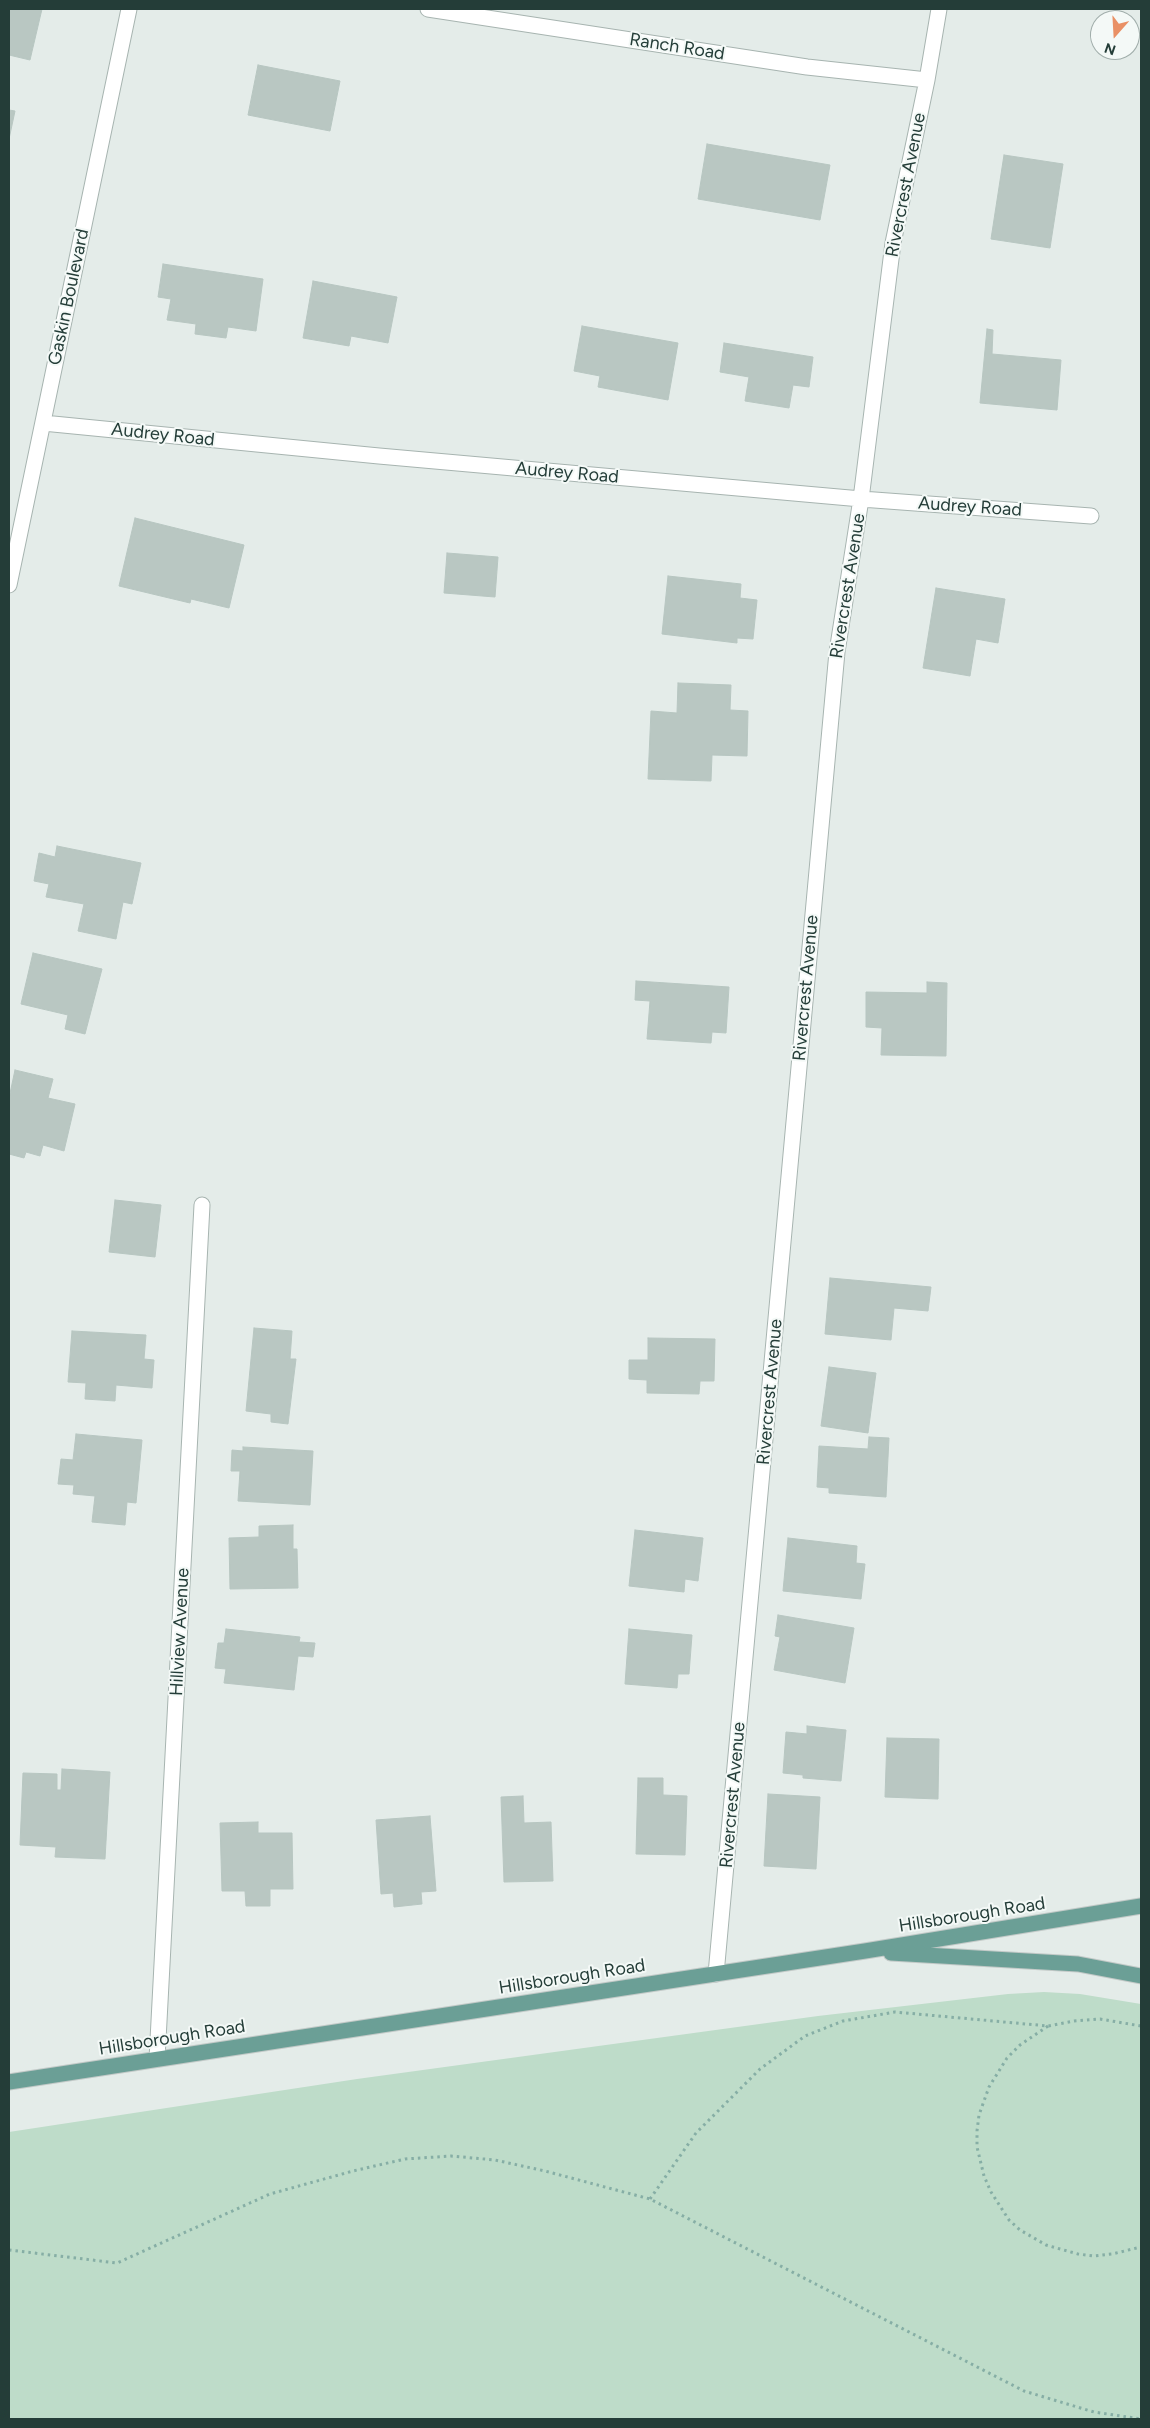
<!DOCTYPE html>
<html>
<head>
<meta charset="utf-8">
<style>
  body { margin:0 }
  #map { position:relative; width:1150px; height:2428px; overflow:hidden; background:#e4ece9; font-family:Figtree,sans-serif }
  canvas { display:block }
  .frame { position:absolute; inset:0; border:10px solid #243d38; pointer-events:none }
  .north { position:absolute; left:1090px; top:10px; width:50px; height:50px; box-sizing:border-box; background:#f4f9f7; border:1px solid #a1aeab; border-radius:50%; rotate:199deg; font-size:14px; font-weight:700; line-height:20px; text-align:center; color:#243d38 }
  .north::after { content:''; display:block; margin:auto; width:18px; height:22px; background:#e99065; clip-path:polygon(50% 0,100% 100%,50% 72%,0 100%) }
</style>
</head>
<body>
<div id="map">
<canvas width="1150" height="2428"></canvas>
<div class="frame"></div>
<div class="north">N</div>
</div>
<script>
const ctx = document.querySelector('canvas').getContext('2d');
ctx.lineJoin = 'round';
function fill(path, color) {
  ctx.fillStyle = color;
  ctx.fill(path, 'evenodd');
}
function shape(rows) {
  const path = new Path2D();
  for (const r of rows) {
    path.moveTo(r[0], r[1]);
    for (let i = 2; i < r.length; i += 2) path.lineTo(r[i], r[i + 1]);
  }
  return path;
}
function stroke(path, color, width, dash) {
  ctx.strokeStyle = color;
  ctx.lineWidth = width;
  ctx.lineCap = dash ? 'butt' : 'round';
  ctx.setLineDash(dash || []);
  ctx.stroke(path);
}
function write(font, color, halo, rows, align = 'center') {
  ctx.font = font + ' Figtree,sans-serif';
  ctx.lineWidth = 4;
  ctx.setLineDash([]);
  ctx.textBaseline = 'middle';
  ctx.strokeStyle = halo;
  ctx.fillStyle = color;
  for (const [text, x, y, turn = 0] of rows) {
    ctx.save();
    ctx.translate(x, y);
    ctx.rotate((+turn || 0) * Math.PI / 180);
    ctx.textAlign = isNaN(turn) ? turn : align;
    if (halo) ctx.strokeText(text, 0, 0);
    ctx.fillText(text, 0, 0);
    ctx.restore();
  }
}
const green = shape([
  [1044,1992,1080,1994,1141,2004,1141,2419,9,2419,9,2132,357,2079,818,2016,1008,1994]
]);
const building = shape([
  [9,9,42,9,30,60,9,55,9,9],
  [258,65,340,81,330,131,248,115,258,65],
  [9,110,15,111,9,139,9,110],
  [707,144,830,165,820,220,698,199,707,144],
  [1004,155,1063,164,1050,248,991,239,1004,155],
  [163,264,263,279,256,331,228,327,226,338,195,334,196,324,167,320,171,299,158,297,163,264],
  [313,281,397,297,388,343,351,336,349,346,303,338,313,281],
  [582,326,678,343,668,400,598,387,600,376,574,371,582,326],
  [987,329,993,330,992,354,1061,360,1057,410,980,403,987,329],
  [724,343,813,357,809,387,793,385,789,408,745,401,749,377,720,372,724,343],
  [135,518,244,545,229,608,191,599,190,603,119,586,135,518],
  [447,553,498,557,495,597,444,593,447,553],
  [668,576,741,584,740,598,757,600,753,639,737,638,737,643,662,634,668,576],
  [936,588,1005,599,998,643,976,639,970,676,923,668,936,588],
  [678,683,731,685,730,710,748,711,747,756,712,755,711,781,648,779,651,711,677,713,678,683],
  [57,846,141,863,132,904,123,902,116,939,78,931,84,904,46,897,49,884,34,881,39,853,55,857,57,846],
  [33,953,102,969,85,1034,65,1029,68,1015,21,1004,33,953],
  [636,981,729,987,726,1033,712,1032,711,1043,647,1039,650,1001,635,1000,636,981],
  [927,982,947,983,946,1056,881,1055,882,1028,866,1027,866,992,927,993,927,982],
  [15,1070,53,1079,48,1098,75,1104,64,1151,43,1145,40,1156,26,1152,24,1158,9,1154,9,1098,15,1070],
  [115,1200,161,1205,155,1257,109,1252,115,1200],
  [830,1278,931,1287,928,1311,894,1308,891,1340,825,1334,830,1278],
  [254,1328,292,1331,290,1359,296,1359,288,1424,271,1422,271,1414,246,1411,254,1328],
  [72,1331,146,1335,144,1359,154,1360,152,1388,116,1385,115,1401,85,1399,86,1383,68,1382,72,1331],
  [648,1338,715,1339,714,1381,700,1381,699,1394,647,1393,647,1380,629,1379,629,1360,648,1360,648,1338],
  [829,1367,876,1373,868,1433,821,1426,829,1367],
  [76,1434,142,1440,136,1503,127,1502,125,1525,92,1522,95,1496,73,1494,74,1485,58,1484,61,1459,73,1460,76,1434],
  [869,1437,889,1438,886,1497,829,1493,829,1488,817,1487,819,1446,868,1449,869,1437],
  [243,1447,313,1451,310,1505,238,1501,240,1471,231,1471,232,1450,243,1451,243,1447],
  [293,1525,293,1549,297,1549,298,1588,230,1589,229,1538,259,1537,259,1526,293,1525],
  [635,1530,703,1538,698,1581,685,1579,684,1592,629,1586,635,1530],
  [788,1538,857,1546,856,1563,865,1564,861,1599,783,1591,788,1538],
  [778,1615,854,1628,845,1683,774,1670,780,1637,775,1636,778,1615],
  [226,1629,300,1637,299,1642,315,1643,313,1657,298,1656,294,1690,224,1683,226,1669,215,1668,218,1643,224,1643,226,1629],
  [629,1629,692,1635,689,1674,678,1674,677,1688,625,1684,629,1629],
  [807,1726,846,1730,841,1781,803,1778,803,1775,783,1773,786,1732,807,1734,807,1726],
  [887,1738,939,1739,938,1799,885,1797,887,1738],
  [62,1769,110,1772,105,1859,55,1857,56,1847,20,1845,23,1773,57,1774,57,1790,61,1790,62,1769],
  [638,1778,663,1778,663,1795,687,1796,685,1855,636,1854,638,1778],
  [768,1794,820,1797,816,1869,764,1866,768,1794],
  [523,1796,524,1823,551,1822,553,1881,504,1882,501,1797,523,1796],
  [430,1816,436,1891,421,1892,422,1904,394,1907,393,1893,381,1894,376,1820,430,1816],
  [258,1822,258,1833,292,1833,293,1889,270,1889,270,1906,246,1906,245,1891,222,1891,220,1823,258,1822]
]);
const path = shape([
  [1048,2026,1020,2045,1007,2058,989,2087,979,2115,977,2131,977,2147,984,2176,991,2192,1009,2220,1020,2230,1046,2245,1078,2254,1094,2256,1112,2254,1141,2247],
  [650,2199,696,2133,760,2069,805,2036,843,2021,895,2012,1048,2026,1074,2021,1100,2019,1141,2026],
  [9,2250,117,2263,270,2194,353,2171,405,2159,451,2156,495,2160,545,2171,650,2199,1024,2391,1094,2412,1141,2419]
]);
const street = shape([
  [428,9,807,67,927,80],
  [43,423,379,456,861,499,1091,516],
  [9,585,129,9],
  [716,1974,837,652,861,499,893,243,927,80,939,9],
  [157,2059,202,1205]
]);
const primary = shape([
  [891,1953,1078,1964,1141,1976],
  [9,2082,865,1951,1141,1906]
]);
const streetNames = [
  ["Ranch Road",677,47,9],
  ["Rivercrest Avenue",906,185,-79],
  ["Gaskin Boulevard",69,297,-78],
  ["Audrey Road",163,435,6],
  ["Audrey Road",567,473,5],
  ["Audrey Road",970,507,4],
  ["Rivercrest Avenue",848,586,-81],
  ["Rivercrest Avenue",806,988,-85],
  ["Rivercrest Avenue",770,1392,-85],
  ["Hillview Avenue",180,1632,-87],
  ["Rivercrest Avenue",733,1795,-85],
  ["Hillsborough Road",972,1915,-9],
  ["Hillsborough Road",572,1977,-9],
  ["Hillsborough Road",172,2038,-9]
];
fill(green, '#bedcc9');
fill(building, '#b9c7c2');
stroke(building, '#b7c6c1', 1);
stroke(street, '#a7b4b0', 17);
stroke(primary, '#c2c9c7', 17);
stroke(path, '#86aea5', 3, [2.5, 4]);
stroke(street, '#fff', 15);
stroke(primary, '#6b9f96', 15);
write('18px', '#243d38', '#f4f9f7', streetNames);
</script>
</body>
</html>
